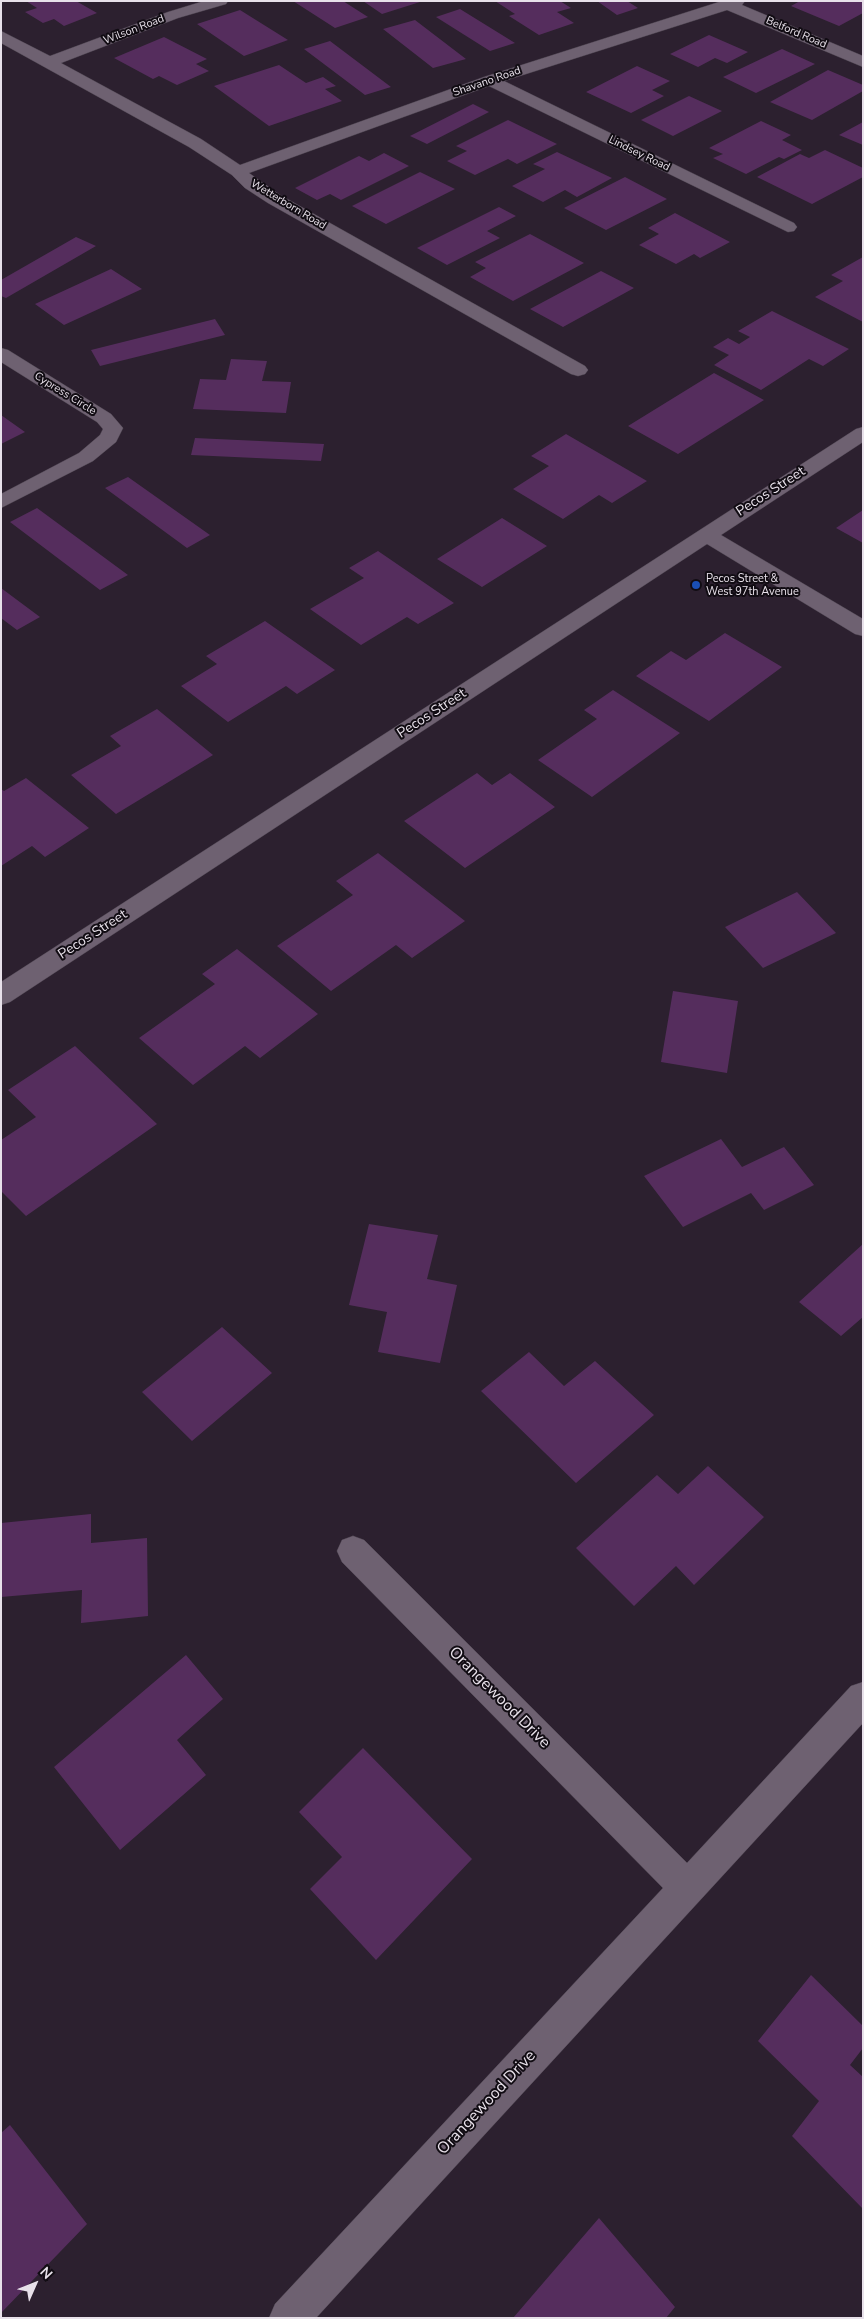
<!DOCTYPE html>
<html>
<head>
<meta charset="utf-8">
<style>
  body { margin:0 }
  #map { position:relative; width:864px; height:2319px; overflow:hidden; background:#2c202f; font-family:"Nunito Sans",sans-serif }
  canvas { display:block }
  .frame { position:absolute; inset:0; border:2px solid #e8e1ea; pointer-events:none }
  .north { position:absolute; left:10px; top:2259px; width:50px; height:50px; -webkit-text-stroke:4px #110c13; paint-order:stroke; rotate:46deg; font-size:14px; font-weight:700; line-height:20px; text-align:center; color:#e8e1ea }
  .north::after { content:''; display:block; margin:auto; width:18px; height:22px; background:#e8e1ea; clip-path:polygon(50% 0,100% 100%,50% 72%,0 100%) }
</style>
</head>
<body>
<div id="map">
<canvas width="864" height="2319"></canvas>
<div class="frame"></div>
<div class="north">N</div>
</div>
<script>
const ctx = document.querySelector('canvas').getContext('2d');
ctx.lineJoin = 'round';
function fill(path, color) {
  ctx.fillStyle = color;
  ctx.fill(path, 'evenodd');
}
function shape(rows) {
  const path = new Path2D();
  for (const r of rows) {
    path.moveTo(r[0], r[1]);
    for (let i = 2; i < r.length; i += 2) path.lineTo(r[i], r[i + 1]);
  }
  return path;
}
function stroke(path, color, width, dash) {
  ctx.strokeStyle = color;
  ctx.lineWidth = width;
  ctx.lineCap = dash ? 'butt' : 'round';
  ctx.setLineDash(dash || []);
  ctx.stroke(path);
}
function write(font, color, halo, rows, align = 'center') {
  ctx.font = font + ' "Nunito Sans",sans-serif';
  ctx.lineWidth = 4;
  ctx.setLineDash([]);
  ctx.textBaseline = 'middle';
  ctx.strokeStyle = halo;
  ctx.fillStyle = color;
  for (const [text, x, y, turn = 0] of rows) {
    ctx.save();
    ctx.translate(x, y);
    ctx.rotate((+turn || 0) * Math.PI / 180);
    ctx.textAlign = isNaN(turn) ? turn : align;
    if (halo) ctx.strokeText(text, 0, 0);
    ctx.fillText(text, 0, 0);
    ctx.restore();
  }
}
const building = shape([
  [26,1,76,1,97,13,64,26,54,19,43,23,25,12,37,8],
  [293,1,343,1,368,17,335,28],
  [363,1,420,1,420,2,382,14],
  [495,1,560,1,571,8,557,12,574,23,539,35,509,16,515,14],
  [597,1,627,1,638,8,617,15],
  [800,1,863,1,863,13,839,26,791,6],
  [460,9,515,43,490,51,436,17],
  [240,10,288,40,244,56,197,24],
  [415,20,466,59,433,68,383,29],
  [709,35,748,52,727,63,715,58,698,67,670,54],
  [164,37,207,59,196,64,209,71,177,85,159,76,153,79,114,58],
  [330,41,391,87,365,95,304,49],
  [782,49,815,64,756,93,723,77],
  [279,65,306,83,323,77,336,86,325,89,342,101,269,126,214,86],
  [637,66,670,81,652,90,664,96,631,113,586,92],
  [828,70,863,85,863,91,812,120,770,102],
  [689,96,722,111,673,136,641,120],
  [473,104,489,112,427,144,410,136],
  [508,120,557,144,517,164,508,159,475,175,447,161,467,151,456,146],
  [761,121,791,135,782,140,802,150,784,159,779,157,746,174,713,158,723,154,709,148],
  [863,122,863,145,839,135],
  [825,150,863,168,863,177,812,204,757,177,800,154,809,158],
  [557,152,612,178,577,197,565,190,543,202,512,186,545,169,533,164],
  [384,153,409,166,341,200,330,194,317,200,295,188,359,156,369,161],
  [420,172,455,189,386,224,352,206],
  [625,177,667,199,606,230,564,208],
  [499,207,516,216,487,231,500,238,447,265,417,248],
  [675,213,730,242,700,258,694,254,676,264,639,245,659,234,648,228],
  [530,234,584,263,513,301,470,277,486,268,475,262],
  [76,237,96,246,6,298,1,296,1,280],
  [863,257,863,322,815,297,843,281,831,275],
  [111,269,142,289,64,325,35,304],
  [601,271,634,288,563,327,530,309],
  [772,311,849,349,823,366,809,359,761,390,714,365,729,355,713,347,728,338,739,344,750,337,738,331],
  [215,319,225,335,100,366,91,350],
  [231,359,267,361,262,381,291,382,286,413,193,409,200,379,226,380],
  [714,373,764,400,678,454,628,426],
  [1,415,25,432,1,444],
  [566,434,647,481,612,503,599,495,563,519,513,489,549,466,531,456],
  [195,438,324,444,321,461,191,455],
  [128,477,210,535,187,548,105,488],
  [37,508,128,575,100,590,10,522],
  [863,510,863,543,836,528],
  [502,518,547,546,482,587,437,559],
  [378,551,454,603,418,624,407,617,361,645,310,609,364,578,349,568],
  [1,588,40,617,17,630,1,618],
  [265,621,335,670,297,694,286,686,228,722,181,686,217,664,206,656],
  [725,633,782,667,709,721,636,676,671,651,686,660],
  [613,690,680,733,592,797,538,760,597,719,584,710],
  [157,709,213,755,116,814,71,775,121,746,110,736],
  [477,773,492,785,510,773,555,807,465,868,404,821],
  [26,778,89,828,45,857,32,846,1,866,1,789,4,791],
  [378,853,465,921,412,958,396,945,331,991,277,946,353,895,336,881],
  [797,892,836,933,763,968,725,927],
  [237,949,318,1014,260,1058,245,1046,193,1085,139,1038,215,984,202,974],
  [673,991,738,1001,727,1073,661,1062],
  [75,1046,157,1124,26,1216,1,1191,1,1140,36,1117,8,1090],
  [721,1139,742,1167,784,1147,814,1185,764,1210,751,1193,683,1227,644,1176],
  [369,1224,438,1235,427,1279,457,1285,440,1363,378,1352,387,1312,349,1305],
  [863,1244,863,1317,841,1336,799,1302],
  [222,1327,272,1373,192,1441,142,1392],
  [529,1352,564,1386,595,1361,654,1415,576,1483,481,1391],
  [708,1466,764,1517,694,1585,676,1566,634,1606,576,1548,657,1475,678,1494],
  [91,1514,91,1543,147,1538,148,1616,81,1623,82,1590,1,1597,1,1523],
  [186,1655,223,1699,177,1740,206,1775,120,1850,54,1767],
  [363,1748,472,1859,376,1960,310,1889,342,1857,299,1812],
  [811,1975,863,2026,863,2048,850,2065,863,2077,863,2209,792,2136,819,2101,758,2041],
  [10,2125,87,2224,1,2313,1,2133],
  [599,2218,675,2307,666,2318,513,2318]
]);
const minor = shape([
  [204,1,228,1,226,4,178,18,61,63,201,139,240,165,484,77,722,1,745,1,742,5,863,56,863,67,727,10,504,81,794,223,797,227,794,231,788,232,489,86,249,173,280,195,585,366,588,370,585,374,578,376,571,374,268,203,245,188,232,175,189,147,1,43,1,31,50,56,168,12,204,1],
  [1,348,8,350,111,414,123,428,116,442,93,461,1,508,1,494,79,453,100,435,103,429,97,422,1,362,1,348],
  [863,427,863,442,721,535,863,619,863,636,855,634,707,544,10,1002,1,1005,1,982,856,429,863,427],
  [353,1536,364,1540,687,1863,851,1686,863,1682,863,1723,316,2318,269,2318,275,2304,663,1888,342,1562,337,1551,342,1540,353,1536]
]);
const markers = [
  [696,585,5,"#1a4fb4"]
];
const farStreetnames = [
  ["Wilson Road",134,30,-21],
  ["Belford Road",796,33,23],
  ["Shavano Road",487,82,-19],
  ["Lindsey Road",639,154,26],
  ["Wetterborn Road",288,205,31],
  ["Cypress Circle",65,394,32]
];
const farPoinames = [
  ["Pecos Street &",706,579],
  ["West 97th Avenue",706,592]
];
const streetNames = [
  ["Pecos Street",771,492,-33],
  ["Pecos Street",432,714,-33],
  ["Pecos Street",93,935,-33]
];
const nearStreetnames = [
  ["Orangewood Drive",499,1698,45],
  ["Orangewood Drive",487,2103,-47]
];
fill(building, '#552d5d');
stroke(minor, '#473e4a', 1);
fill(minor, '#6e6171');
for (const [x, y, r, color] of markers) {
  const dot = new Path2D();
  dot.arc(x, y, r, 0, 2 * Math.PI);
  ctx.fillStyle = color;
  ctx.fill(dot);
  stroke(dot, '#110c13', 2);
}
write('11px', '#e8e1ea', '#110c13', farStreetnames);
write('11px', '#e8e1ea', '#110c13', farPoinames, 'left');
write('14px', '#e8e1ea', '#110c13', streetNames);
write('16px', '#e8e1ea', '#110c13', nearStreetnames);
</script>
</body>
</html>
